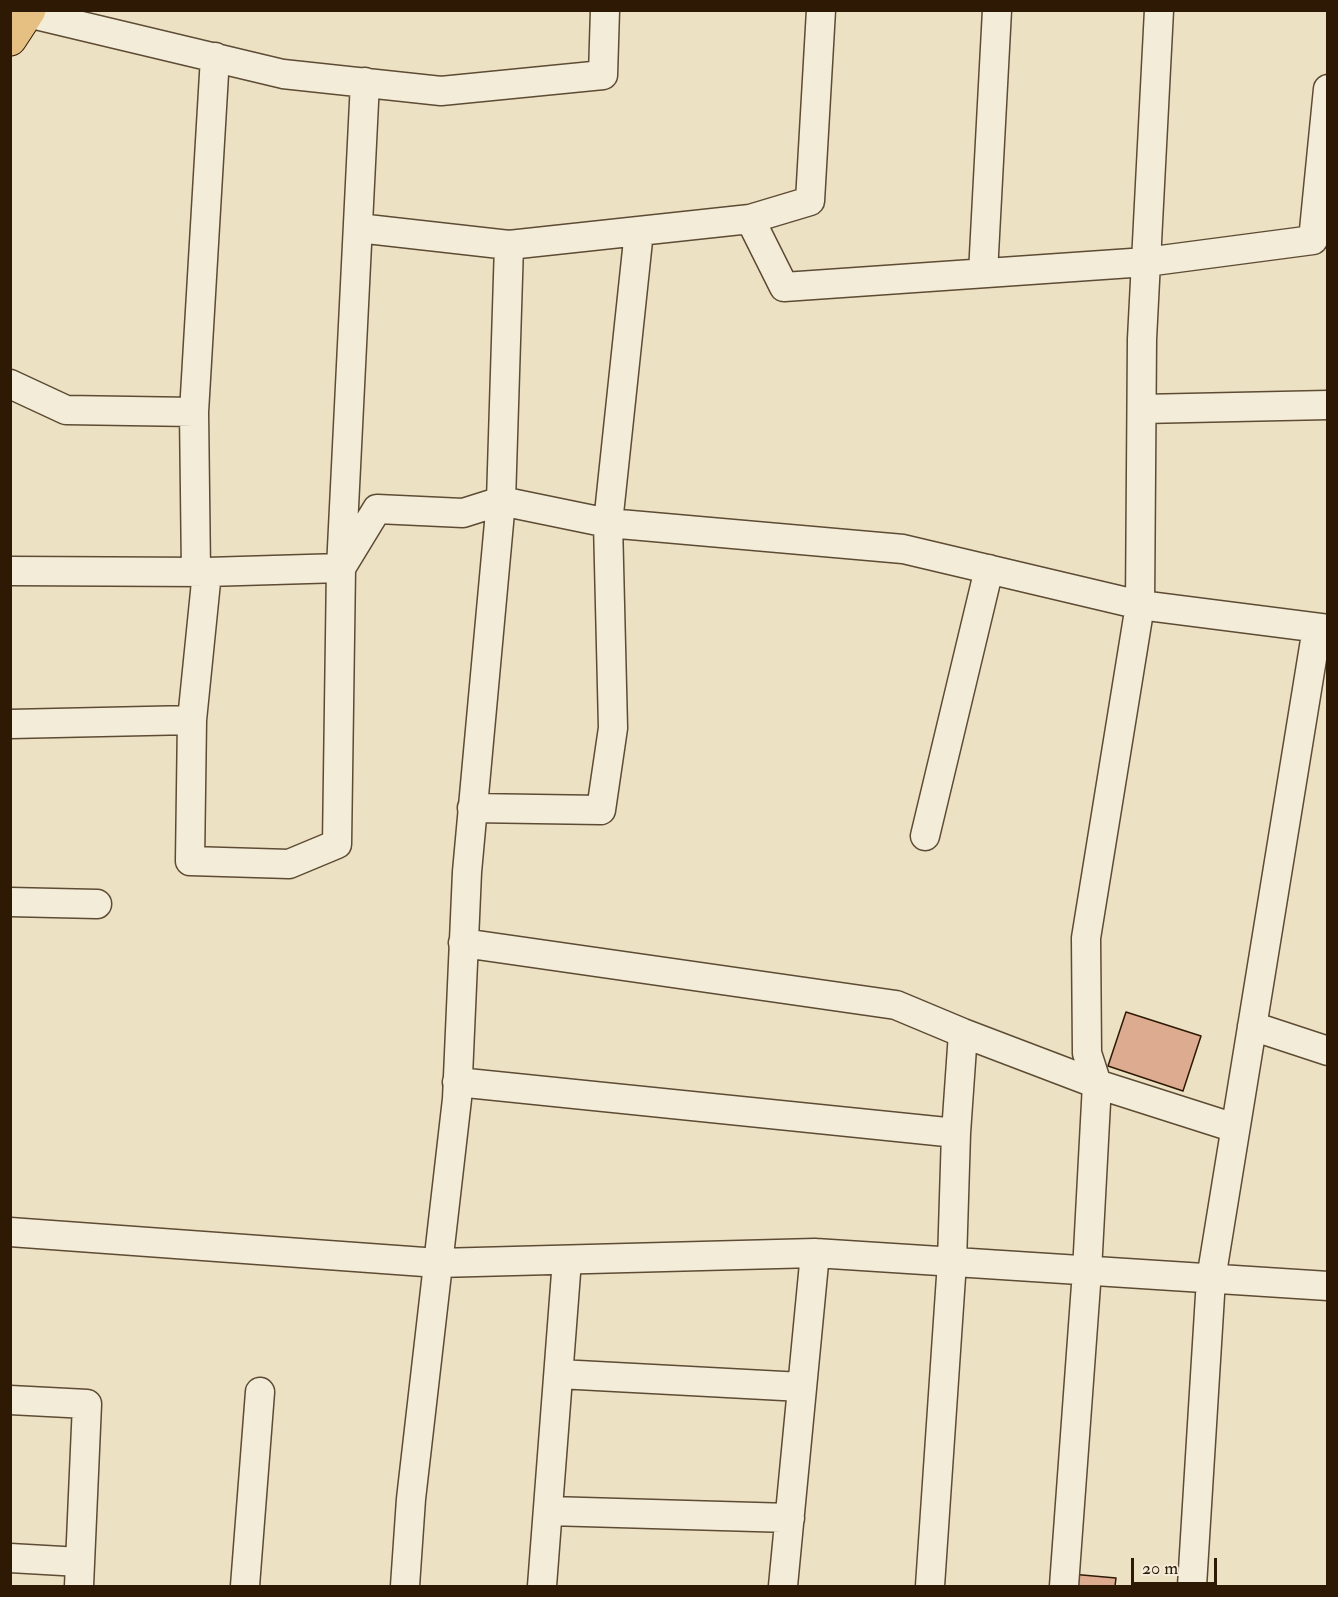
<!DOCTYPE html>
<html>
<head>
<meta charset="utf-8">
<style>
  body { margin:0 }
  #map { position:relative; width:1338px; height:1597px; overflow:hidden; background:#ede1c3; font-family:"IM FELL Double Pica",serif }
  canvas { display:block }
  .frame { position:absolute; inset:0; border:12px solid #2d1904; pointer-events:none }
  .scale { position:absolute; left:1131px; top:1558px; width:86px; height:27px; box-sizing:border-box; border:3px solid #2d1904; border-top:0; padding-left:8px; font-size:18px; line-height:21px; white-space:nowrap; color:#2d1904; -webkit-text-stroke:4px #f3ecd8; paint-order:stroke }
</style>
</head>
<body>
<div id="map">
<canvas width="1338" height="1597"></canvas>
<div class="frame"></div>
<div class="scale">20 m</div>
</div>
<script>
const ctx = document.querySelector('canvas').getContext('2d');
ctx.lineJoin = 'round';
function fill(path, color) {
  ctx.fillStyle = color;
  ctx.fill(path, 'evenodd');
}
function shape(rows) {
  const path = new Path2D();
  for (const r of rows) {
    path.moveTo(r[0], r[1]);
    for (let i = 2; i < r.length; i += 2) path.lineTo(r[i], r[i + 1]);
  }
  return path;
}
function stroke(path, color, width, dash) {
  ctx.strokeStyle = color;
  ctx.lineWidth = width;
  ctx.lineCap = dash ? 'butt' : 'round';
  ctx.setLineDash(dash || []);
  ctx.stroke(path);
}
const building = shape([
  [1126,1012,1201,1036,1183,1091,1108,1066,1126,1012],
  [1071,1574,1116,1578,1115,1586,1070,1586,1071,1574]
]);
const minor = shape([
  [1159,10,1142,339,1140,605,1328,629],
  [27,13,283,74,441,91,603,75,605,10],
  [750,219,810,201,821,10],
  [358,228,509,245],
  [983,273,997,10],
  [10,384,66,410,194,412],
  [1142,409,1328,405],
  [10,571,207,572,341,568,365,82],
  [196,572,194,412,215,57],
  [192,720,190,861,289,864,337,844,341,568,377,509,463,513,501,501,509,245,750,219,784,287,1146,262,1313,240,1328,89],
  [10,724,192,720,207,572],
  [472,808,601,810,613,728,608,523,639,231],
  [925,836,989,569],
  [10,902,97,904],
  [463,943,896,1005,963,1033,1097,1084,1235,1128],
  [1252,1026,1328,1051],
  [457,1082,956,1133],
  [10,1232,438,1263,815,1253,1328,1286],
  [559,1374,802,1387],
  [10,1400,87,1404,79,1586],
  [549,1511,790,1518],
  [10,1558,80,1562],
  [245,1586,260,1392],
  [405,1586,411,1499,457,1099,467,872,501,501,608,523,903,549,1140,605,1086,938,1087,1053,1097,1084,1087,1271,1064,1586],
  [542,1586,567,1260],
  [783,1586,815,1253],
  [930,1586,952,1262,956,1133,963,1033],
  [1192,1586,1211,1279,1317,628]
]);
const highway = shape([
  [10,39,29,10]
]);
fill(building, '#ddab90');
stroke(building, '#2d1904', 1.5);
stroke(minor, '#5d4b34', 31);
stroke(highway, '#2d1904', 35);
stroke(minor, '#f3ecd8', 28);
stroke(highway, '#e6c082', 33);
</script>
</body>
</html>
